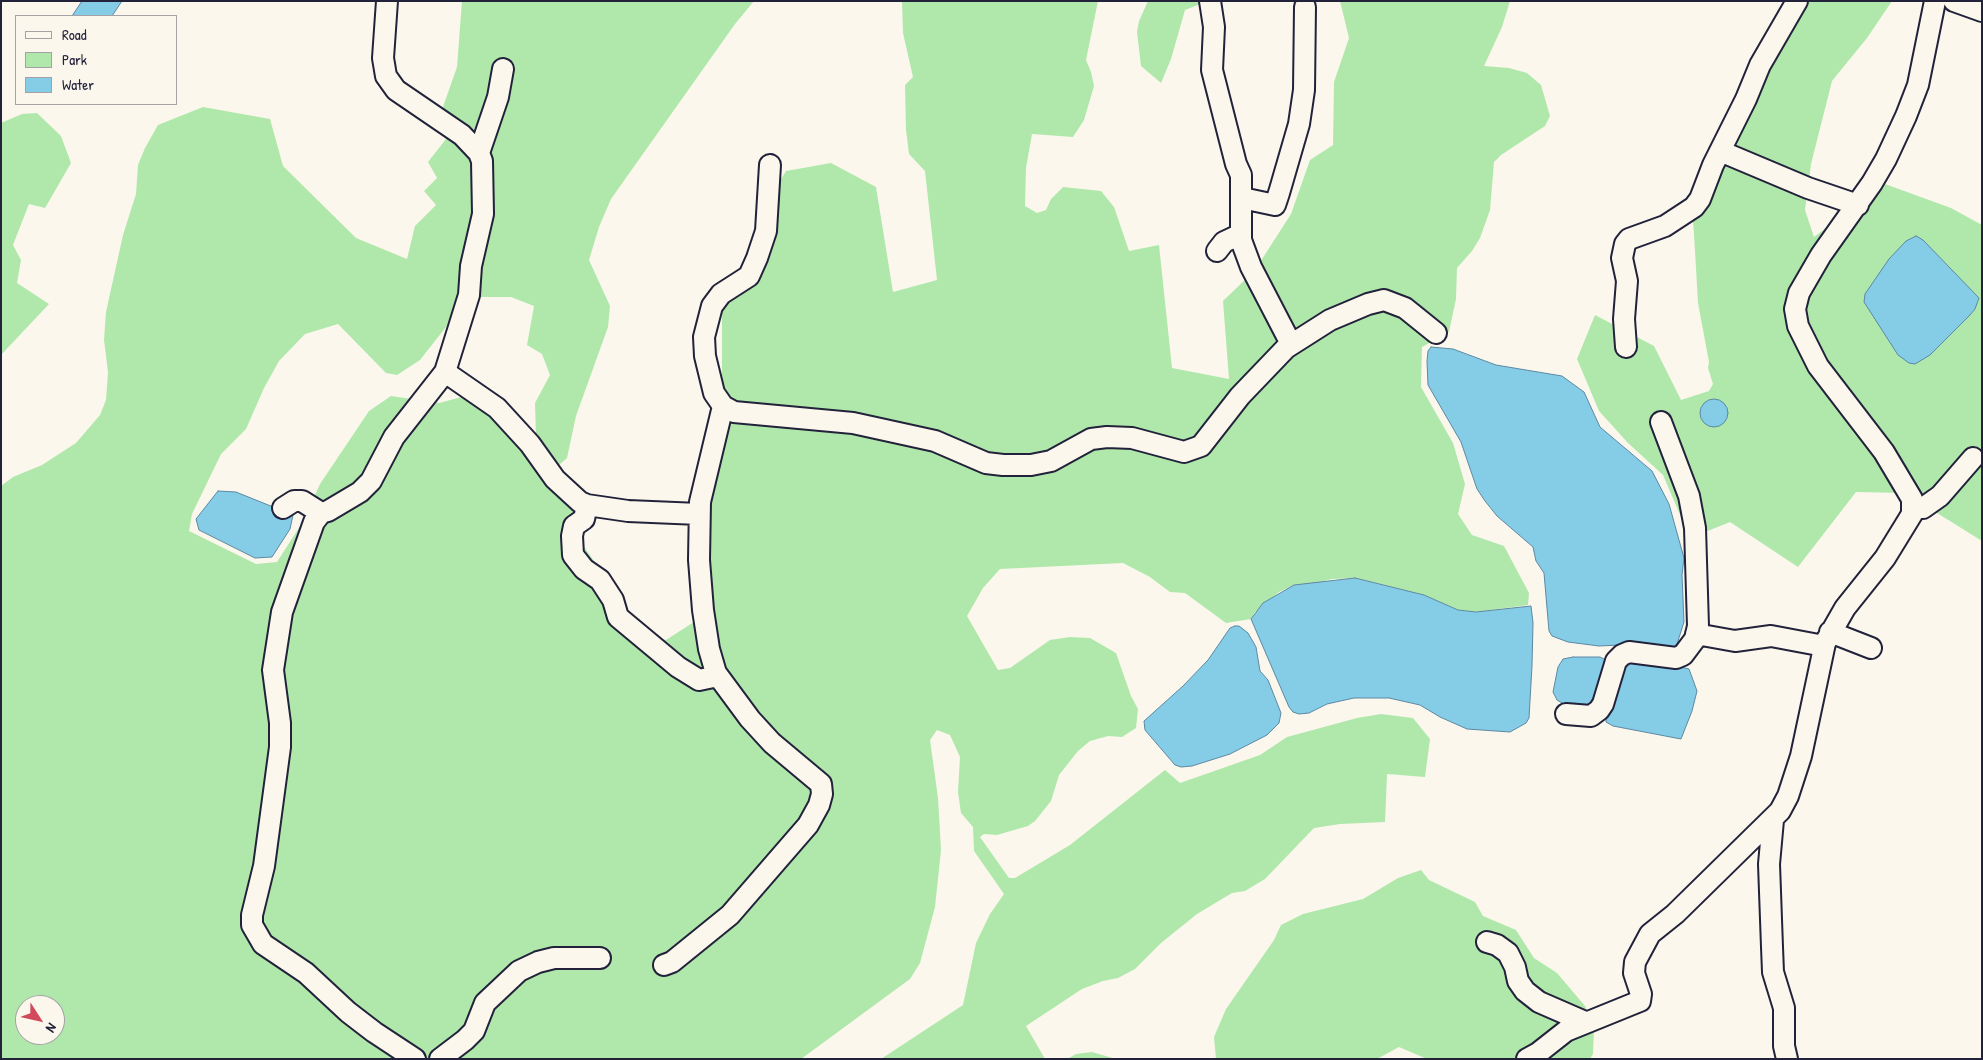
<!DOCTYPE html>
<html>
<head>
<meta charset="utf-8">
<style>
  body { margin:0 }
  #map { position:relative; width:1983px; height:1060px; overflow:hidden; background:#fbf7ec; font-family:"Patrick Hand",sans-serif }
  canvas { display:block }
  .frame { position:absolute; inset:0; border:2px solid #22223b; pointer-events:none }
  .legend { position:absolute; left:15px; top:15px; width:162px; height:90px; box-sizing:border-box; background:#fbf7ec; border:1px solid #a4a2a5; margin:0; padding:6px 9px; list-style:none; font-size:15px; color:#22223b }
  .legend li { display:flex; align-items:center; gap:10px; height:25px }
  .legend b { width:25px; border:1px solid #a4a2a5 }
  .north { position:absolute; left:15px; top:995px; width:50px; height:50px; box-sizing:border-box; background:#fbf7ec; border:1px solid #a4a2a5; border-radius:50%; rotate:125deg; font-size:14px; font-weight:700; line-height:20px; text-align:center; color:#22223b }
  .north::after { content:''; display:block; margin:auto; width:18px; height:22px; background:#d1495b; clip-path:polygon(50% 0,100% 100%,50% 72%,0 100%) }
</style>
</head>
<body>
<div id="map">
<canvas width="1983" height="1060"></canvas>
<div class="frame"></div>
<ul class="legend">
<li><b style="height:6px;background:#fbf7ec"></b>Road</li>
<li><b style="height:14px;background:#b0e8ac"></b>Park</li>
<li><b style="height:14px;background:#85cce7"></b>Water</li>
</ul>
<div class="north">N</div>
</div>
<script>
const ctx = document.querySelector('canvas').getContext('2d');
ctx.lineJoin = 'round';
function fill(path, color) {
  ctx.fillStyle = color;
  ctx.fill(path, 'evenodd');
}
function shape(rows) {
  const path = new Path2D();
  for (const r of rows) {
    if (r.length === 3) {
      path.moveTo(r[0] + r[2], r[1]);
      path.arc(r[0], r[1], r[2], 0, 2 * Math.PI);
      continue;
    }
    path.moveTo(r[0], r[1]);
    for (let i = 2; i < r.length; i += 2) path.lineTo(r[i], r[i + 1]);
  }
  return path;
}
function stroke(path, color, width, dash) {
  ctx.strokeStyle = color;
  ctx.lineWidth = width;
  ctx.lineCap = dash ? 'butt' : 'round';
  ctx.setLineDash(dash || []);
  ctx.stroke(path);
}
const green = shape([
  [462,1,754,1,735,24,611,199,599,227,589,260,610,306,608,327,576,416,567,458,559,465,536,437,535,403,550,375,542,354,527,345,534,306,511,297,458,297,446,327,420,360,397,375,386,373,338,324,305,334,279,361,264,388,246,429,221,454,192,514,189,531,256,564,277,562,304,520,320,484,369,411,391,396,439,403,473,394,580,511,580,541,617,594,632,632,666,640,714,609,708,518,722,419,722,312,748,258,764,208,786,171,831,163,876,187,893,292,937,280,925,171,909,154,906,130,905,85,913,77,903,33,902,1,1098,1,1086,60,1091,72,1094,86,1084,120,1073,137,1032,134,1026,168,1025,206,1037,213,1046,210,1051,199,1063,187,1101,191,1114,207,1129,251,1159,245,1172,368,1229,379,1223,301,1255,270,1291,214,1310,160,1333,145,1334,82,1349,38,1340,1,1510,1,1502,27,1484,66,1509,68,1527,73,1541,85,1550,116,1545,126,1501,155,1494,162,1490,210,1480,238,1472,251,1457,268,1456,299,1449,332,1422,347,1421,387,1453,443,1465,484,1458,514,1472,535,1504,546,1529,593,1528,605,1476,612,1458,610,1424,595,1372,582,1355,578,1332,579,1312,584,1294,585,1279,592,1255,612,1251,619,1226,623,1185,593,1170,592,1150,577,1123,563,1000,569,983,588,967,616,998,670,1010,668,1050,640,1070,637,1090,638,1116,653,1131,696,1138,709,1136,728,1122,737,1108,736,1090,741,1078,751,1059,775,1051,801,1035,821,1028,826,997,835,984,834,980,837,1009,878,1015,878,1070,845,1165,770,1180,783,1260,755,1287,737,1357,718,1381,714,1413,718,1430,739,1425,777,1387,774,1385,822,1340,824,1314,828,1265,879,1245,891,1232,893,1197,914,1161,943,1135,969,1118,978,1103,981,1082,989,1026,1026,1045,1059,881,1059,963,1005,976,943,990,914,1004,894,974,851,973,827,961,813,958,792,960,757,950,735,937,730,930,740,938,798,941,850,935,907,920,963,910,979,801,1059,1,1059,1,486,13,477,42,465,76,443,100,415,106,400,108,372,104,340,106,312,123,235,136,194,138,165,145,148,158,125,203,107,270,119,283,166,356,238,407,259,415,226,436,205,424,191,437,178,428,162,446,139,437,124,457,67],
  [25,1005,55,1005,55,1035,25,1035],
  [1148,1,1208,1,1185,10,1171,59,1161,83,1141,66,1137,32,1139,21],
  [1807,1,1892,1,1867,38,1832,81,1811,164,1805,210,1814,237,1885,184,1951,208,1982,225,1982,541,1905,493,1856,492,1798,567,1730,522,1690,538,1663,475,1628,443,1599,411,1577,359,1595,315,1654,346,1681,400,1709,391,1713,384,1708,368,1709,362,1698,303,1694,234,1693,222,1689,218,1751,100],
  [37,113,61,136,71,163,45,208,29,204,13,245,21,260,17,283,49,304,1,355,1,123,22,114],
  [1421,870,1429,880,1475,902,1483,916,1516,930,1534,958,1557,973,1585,1006,1594,1027,1593,1054,1590,1059,1427,1059,1399,1047,1377,1059,1216,1059,1214,1037,1226,1009,1274,940,1281,925,1303,914,1363,899,1398,878],
  [1092,1052,1116,1059,1067,1059,1076,1054]
]);
const water = shape([
  [82,1,122,1,112,16,72,16,82,1],
  [1916,236,1923,240,1979,298,1975,309,1969,316,1930,355,1915,364,1909,363,1898,355,1864,302,1865,294,1889,259,1906,241,1916,236],
  [1431,347,1453,349,1496,365,1562,376,1584,392,1600,427,1652,471,1669,504,1684,558,1682,575,1684,622,1677,644,1672,648,1642,644,1599,646,1568,642,1552,636,1549,631,1544,573,1536,561,1533,547,1497,516,1485,501,1477,489,1461,442,1428,385,1427,361,1428,351,1431,347],
  [1714,413,14],
  [218,491,236,492,293,515,290,529,272,557,255,558,199,530,196,519,218,491],
  [1355,578,1424,595,1458,610,1476,612,1531,606,1533,623,1532,666,1529,718,1526,723,1510,732,1467,729,1440,717,1420,705,1389,698,1354,698,1327,704,1309,713,1299,714,1293,712,1289,707,1251,619,1263,603,1294,585,1355,578],
  [1235,626,1239,626,1248,633,1256,647,1260,671,1268,680,1281,713,1279,723,1267,735,1230,754,1192,766,1181,767,1175,765,1145,730,1144,721,1183,686,1208,660,1230,628,1235,626],
  [1573,657,1600,657,1608,661,1595,706,1570,708,1557,700,1553,692,1558,667,1563,659,1573,657],
  [1626,660,1660,662,1689,669,1697,691,1692,711,1681,739,1613,726,1606,722,1606,716,1626,660]
]);
const minor = shape([
  [387,1,383,58,386,76,396,90,462,135,479,153,482,161,483,214,471,266,469,295,445,372,394,437,371,481,360,492,328,511,321,513,314,522,282,612,273,670,280,723,280,747,264,866,252,915,252,925,263,944,306,973,348,1012,374,1032,415,1059],
  [1210,1,1214,27,1212,70,1236,164,1241,175,1241,240,1251,267,1291,344],
  [1954,1,1982,11],
  [1720,151,1808,188,1858,205],
  [479,153,498,97,503,69],
  [770,165,766,231,757,258,749,276,721,294,712,306,704,337,705,356,714,393,723,406,734,412,853,423,935,441,986,463,1003,465,1031,465,1051,461,1091,439,1107,437,1132,438,1184,452,1201,446,1240,396,1286,348,1330,320,1368,304,1384,300,1405,308,1436,333],
  [1242,198,1275,205,1279,193,1299,124,1304,90,1305,7],
  [1217,251,1224,242,1241,234],
  [1626,347,1624,319,1627,281,1622,258,1625,244,1629,239,1665,226,1694,207,1700,199,1713,165,1746,99,1760,65,1797,1],
  [445,372,497,408,530,444,555,479,580,502,587,505,628,511,699,514],
  [587,505,584,519,574,526,572,536,573,555,584,569,600,580,613,600,618,617,678,667,699,680,718,676],
  [1913,506,1923,508,1940,496,1973,458],
  [283,508,294,501,302,501,321,513],
  [1830,632,1871,648],
  [1696,634,1735,641,1771,636,1824,646],
  [1566,714,1591,716,1599,710,1603,704,1616,661,1622,655,1629,652,1676,658,1683,655,1695,639,1698,626,1695,528,1689,496,1661,422],
  [1773,820,1769,864,1772,947,1773,972,1784,1008,1784,1046,1787,1059],
  [1487,942,1497,945,1508,953,1515,967,1518,981,1525,991,1539,1002,1585,1022],
  [664,965,672,962,730,915,808,825,819,805,822,794,821,784,772,743,750,719,716,673,709,649,703,610,699,560,700,502,723,406],
  [440,1059,465,1040,474,1031,485,1003,519,971,538,962,554,958,600,958],
  [1527,1059,1538,1053,1566,1031,1640,1001,1641,994,1634,973,1635,962,1650,934,1675,914,1780,811,1788,796,1801,756,1825,643,1845,608,1885,558,1912,514,1912,499,1884,452,1818,366,1798,326,1795,309,1799,293,1821,255,1872,183,1886,159,1906,116,1918,85,1935,1]
]);
fill(green, '#b0e8ac');
fill(water, '#85cce7');
stroke(water, '#5d88a2', 1);
stroke(minor, '#22223b', 24);
stroke(minor, '#fbf7ec', 20);
</script>
</body>
</html>
